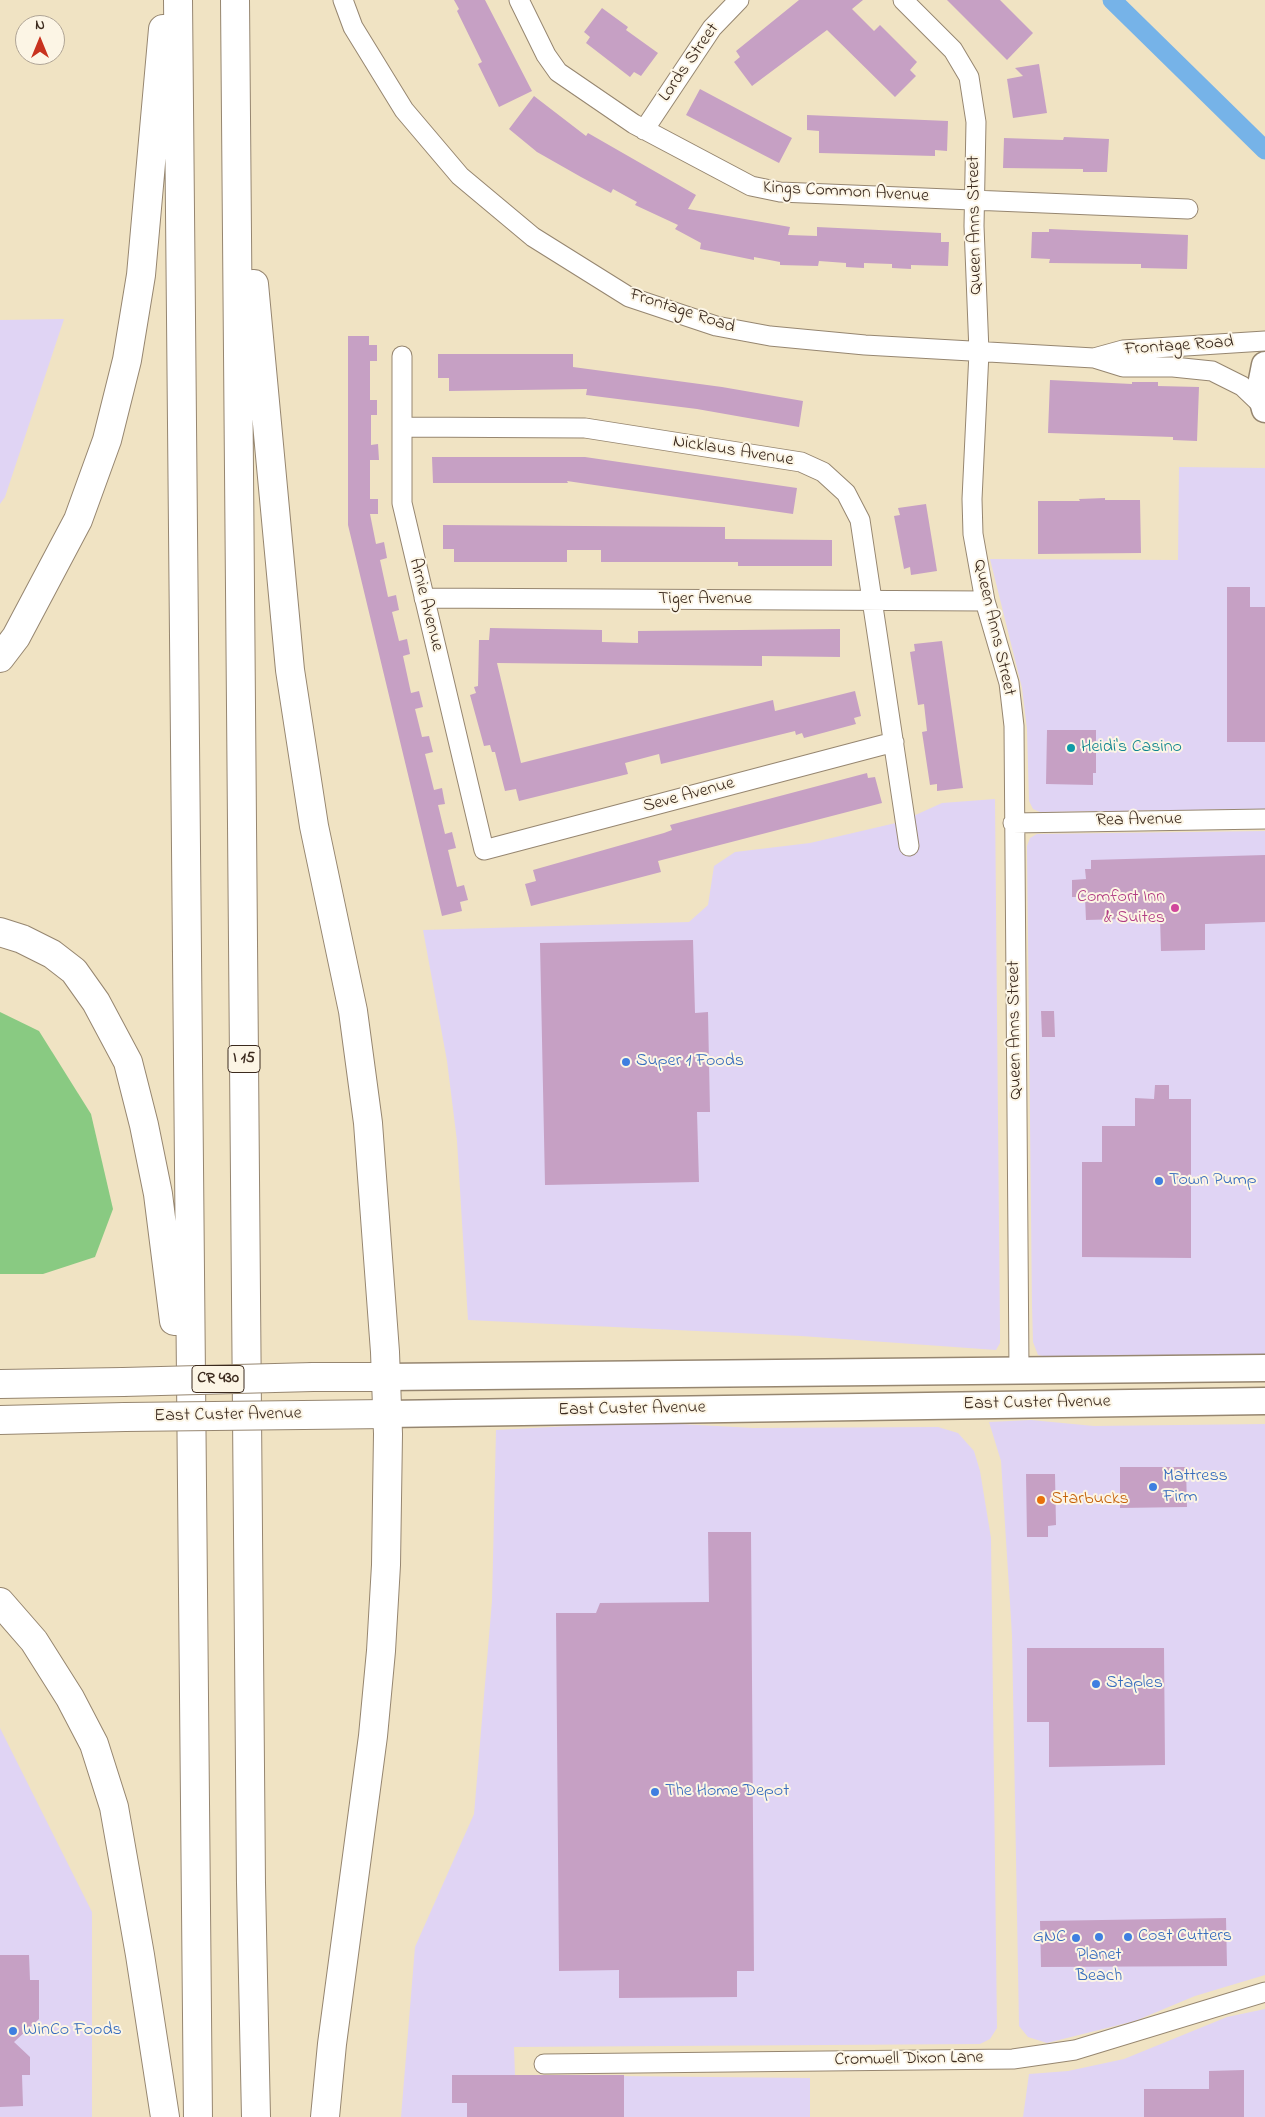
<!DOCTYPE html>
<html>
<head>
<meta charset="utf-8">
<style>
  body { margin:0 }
  #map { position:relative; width:1265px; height:2117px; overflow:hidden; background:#f0e3c3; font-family:"Indie Flower",sans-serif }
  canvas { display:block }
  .north { position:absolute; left:15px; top:15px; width:50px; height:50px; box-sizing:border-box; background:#fcf5e5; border:1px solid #afa495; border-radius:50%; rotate:0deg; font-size:14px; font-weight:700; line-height:20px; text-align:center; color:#3b2a1e }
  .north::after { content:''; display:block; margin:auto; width:18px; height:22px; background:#c8321e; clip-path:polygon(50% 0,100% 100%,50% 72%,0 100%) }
</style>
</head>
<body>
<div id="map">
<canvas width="1265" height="2117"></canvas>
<div class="north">N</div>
</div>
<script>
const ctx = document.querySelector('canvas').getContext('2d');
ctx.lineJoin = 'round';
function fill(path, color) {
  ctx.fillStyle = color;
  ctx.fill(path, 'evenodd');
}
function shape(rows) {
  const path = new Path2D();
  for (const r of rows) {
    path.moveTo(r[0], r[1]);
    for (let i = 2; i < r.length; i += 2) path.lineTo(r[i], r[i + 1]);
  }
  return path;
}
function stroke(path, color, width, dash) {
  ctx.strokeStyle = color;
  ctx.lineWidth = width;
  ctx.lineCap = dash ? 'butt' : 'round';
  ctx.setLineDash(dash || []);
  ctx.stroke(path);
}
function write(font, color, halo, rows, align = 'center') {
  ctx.font = font + ' "Indie Flower",sans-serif';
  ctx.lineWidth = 4;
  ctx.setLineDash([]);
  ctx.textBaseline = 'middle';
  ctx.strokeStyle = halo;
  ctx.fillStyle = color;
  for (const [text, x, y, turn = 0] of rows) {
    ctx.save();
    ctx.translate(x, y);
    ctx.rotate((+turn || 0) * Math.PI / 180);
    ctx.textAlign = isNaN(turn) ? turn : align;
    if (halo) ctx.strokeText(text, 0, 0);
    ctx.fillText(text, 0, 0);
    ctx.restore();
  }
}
const built = shape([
  [64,319,5,497,0,504,0,320],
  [1179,467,1265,468,1265,809,1040,812,1033,809,1029,801,1027,729,1022,688,990,559,1178,560],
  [995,799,1000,1331,1000,1343,996,1350,801,1336,468,1320,457,1141,447,1061,423,930,689,922,708,905,714,866,735,852,810,843,900,822,942,803],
  [1265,831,1265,1355,1056,1359,1038,1355,1033,1342,1032,1306,1027,846,1030,838,1037,834],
  [1031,1420,1094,1426,1265,1424,1265,1975,1195,1996,1135,2021,1047,2043,1028,2037,1019,2026,1012,1635,1001,1461,989,1422],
  [644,1422,753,1428,938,1427,958,1433,974,1451,980,1471,991,1538,997,2028,990,2039,980,2044,514,2047,515,2075,810,2078,810,2117,401,2117,415,1947,474,1814,492,1601,496,1430],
  [0,1728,92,1912,92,2117,0,2117],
  [1265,2009,1265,2117,1023,2117,1029,2074,1068,2071,1124,2059,1227,2017]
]);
const green = shape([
  [0,1012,39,1031,91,1114,113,1209,95,1257,43,1274,0,1274]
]);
const canal = shape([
  [1112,0,1265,150]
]);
const building = shape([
  [454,0,485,0,532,91,499,107,478,64,482,62,457,11,459,9],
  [799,0,863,0,852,9,874,31,880,25,917,62,910,70,916,76,895,97,827,30,752,86,734,62,740,57,736,51],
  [947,0,1000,0,1033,33,1007,60],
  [602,8,628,27,626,30,658,53,641,76,634,72,630,77,586,43,590,37,584,32],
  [1039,64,1047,113,1013,118,1007,79,1023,76,1015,68],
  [700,89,792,138,779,163,686,115],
  [534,96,586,136,588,133,696,195,688,209,790,227,788,235,817,236,817,227,941,233,941,242,949,242,948,266,911,265,911,269,892,268,892,264,864,263,864,268,846,267,846,263,819,261,818,266,780,265,780,262,754,257,754,260,700,249,701,243,675,229,678,225,635,205,637,202,613,189,611,193,581,177,537,152,509,129],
  [807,115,948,121,947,151,935,150,935,156,819,153,819,131,807,130],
  [1064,137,1109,139,1107,172,1083,172,1083,169,1003,168,1004,138,1063,140],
  [1049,229,1188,235,1187,269,1141,268,1141,264,1049,263,1050,259,1031,258,1032,232,1049,232],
  [348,336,369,336,369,345,377,345,377,361,370,361,370,400,377,400,377,415,371,415,371,445,378,444,379,460,370,460,370,499,378,499,378,514,370,514,376,544,384,542,387,558,380,560,388,597,396,595,399,610,392,612,399,641,407,639,410,654,403,656,411,693,419,691,423,707,415,709,422,737,429,736,433,752,425,754,434,790,442,788,445,804,438,805,445,834,452,832,456,848,448,850,457,887,464,885,468,900,460,902,462,911,442,916,348,525],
  [438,354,573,354,573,367,722,387,803,401,799,427,697,409,586,395,587,389,449,391,449,378,438,378],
  [1050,380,1132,384,1132,382,1158,382,1158,386,1199,387,1197,441,1173,440,1173,437,1048,433],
  [432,457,585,457,797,488,793,514,567,481,568,483,433,483],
  [1105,498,1105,500,1140,500,1141,553,1038,554,1038,501,1080,501,1079,499],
  [926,504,937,571,911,575,910,567,904,569,894,516,900,515,898,508],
  [443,525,725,527,725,539,832,540,832,566,738,566,738,562,601,562,601,550,567,550,567,562,454,562,454,549,443,549],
  [1227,587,1250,587,1250,607,1265,607,1265,742,1227,742],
  [490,628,602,630,602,642,638,643,638,631,840,629,840,657,762,656,762,666,497,663,521,763,773,700,775,711,855,691,861,716,854,718,856,724,804,738,802,733,796,735,795,731,661,764,659,754,625,763,628,774,519,801,516,789,505,791,495,752,492,752,490,745,484,746,470,695,476,693,474,687,478,686,479,640,489,640],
  [942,641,963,788,937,791,937,784,930,785,922,732,927,731,924,704,918,705,910,652,915,651,914,644],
  [1047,730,1096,730,1096,773,1093,773,1093,785,1046,784],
  [867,773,868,778,875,777,882,803,658,861,661,872,531,906,525,884,536,881,533,870,664,833,672,830,670,825],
  [1265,855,1265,922,1205,924,1205,950,1161,951,1160,918,1086,920,1085,897,1072,897,1072,880,1086,879,1085,869,1091,869,1091,860],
  [693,940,695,1013,708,1012,710,1112,697,1112,699,1182,545,1185,540,943],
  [1041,1011,1054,1011,1055,1037,1042,1037],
  [1155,1085,1169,1085,1169,1099,1191,1099,1191,1258,1082,1257,1082,1162,1102,1162,1102,1126,1135,1126,1135,1098,1154,1099],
  [1120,1467,1186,1467,1187,1507,1120,1508],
  [1026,1474,1055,1474,1056,1525,1048,1526,1048,1537,1027,1537],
  [708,1532,751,1532,754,1971,737,1971,737,1997,619,1998,619,1970,559,1971,556,1613,596,1613,600,1603,709,1602],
  [1027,1648,1164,1648,1165,1765,1049,1767,1049,1722,1027,1722],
  [1226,1918,1227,1966,1041,1967,1040,1921],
  [0,1955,29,1955,30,1980,39,1980,39,2019,14,2042,30,2057,30,2075,22,2075,23,2106,0,2107],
  [1244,2070,1244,2117,1144,2117,1144,2089,1209,2089,1209,2071],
  [452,2075,624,2075,624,2117,467,2117,467,2103,452,2103]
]);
const street = shape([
  [343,0,353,27,404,110,460,176,533,237,629,297,716,326,770,336,865,345,1094,358,1123,367,1173,367,1212,371,1242,386,1265,408],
  [519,0,546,55,558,72,634,124,751,186,780,192,1188,209],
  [903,0,953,50,969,77,976,122,974,226,979,352,972,499,973,534,985,601,1009,683,1014,726,1019,1371],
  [644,130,712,28,739,0],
  [402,356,402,503,484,850,894,742],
  [1094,358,1123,350,1265,341],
  [402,427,585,428,801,462,823,472,846,493,860,520,909,846],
  [424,598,985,601],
  [1013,823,1265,819],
  [544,2064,1013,2059,1075,2050,1265,1992]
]);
const secondary = shape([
  [1265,365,1260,390,1265,409],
  [385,1377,1265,1368],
  [387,1414,1265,1401]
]);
const primary = shape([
  [313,1377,385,1377],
  [0,1384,123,1382],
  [303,1415,387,1414],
  [0,1420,125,1417]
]);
const highway = shape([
  [178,0,198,2117],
  [235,0,251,1883,256,2117],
  [254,284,290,670,314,826,353,1011,368,1123,385,1352,388,1434,386,1565,381,1651,373,1736,332,2044,325,2117],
  [0,658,16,637,78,520,107,440,127,360,141,275,163,29],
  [0,932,22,939,52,954,74,971,96,1002,128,1062,144,1125,158,1194,174,1321],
  [0,1602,34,1641,70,1698,94,1744,114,1807,140,1955,165,2117]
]);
const primaryBridge = shape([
  [123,1382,313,1377],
  [125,1417,303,1415]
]);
const markers = [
  [1071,748,5,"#0f9aa8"],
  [1175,908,5,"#d1479c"],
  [626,1062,5,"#3f7fe0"],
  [1159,1181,5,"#3f7fe0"],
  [1153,1487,5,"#3f7fe0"],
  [1041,1500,5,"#e8710a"],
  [1096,1684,5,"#3f7fe0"],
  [655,1792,5,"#3f7fe0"],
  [1099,1937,5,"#3f7fe0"],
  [1128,1937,5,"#3f7fe0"],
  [1076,1938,5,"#3f7fe0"],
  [13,2031,5,"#3f7fe0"]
];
const shields = [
  [244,1059,32],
  [218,1379,52]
];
const shieldNames = [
  ["I 15",244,1059],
  ["CR 430",218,1379]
];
const streetNames = [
  ["Lords Street",690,63,-55],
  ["Kings Common Avenue",846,193,3],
  ["Queen Anns Street",976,225,-91],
  ["Frontage Road",682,312,18],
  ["Frontage Road",1179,347,-4],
  ["Nicklaus Avenue",733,452,9],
  ["Tiger Avenue",705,600],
  ["Arnie Avenue",425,605,76],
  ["Queen Anns Street",993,628,77],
  ["Seve Avenue",689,796,-15],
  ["Rea Avenue",1139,821,-1],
  ["Queen Anns Street",1016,1030,-91],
  ["East Custer Avenue",1037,1404,-1],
  ["East Custer Avenue",632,1410,-1],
  ["East Custer Avenue",228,1416,-1],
  ["Cromwell Dixon Lane",909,2060,-1]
];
const cultureNames = [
  ["Heidi's Casino",1081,748]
];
const hotelNames = [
  ["Comfort Inn",1165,898],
  ["& Suites",1165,919]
];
const shopNames = [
  ["Super 1 Foods",636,1062],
  ["Town Pump",1169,1181],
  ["Mattress",1163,1477],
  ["Firm",1163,1498],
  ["Staples",1106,1684],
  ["The Home Depot",665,1792],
  ["Cost Cutters",1138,1937],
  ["GNC",1066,1938,"right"],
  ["Planet",1099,1956,"center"],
  ["Beach",1099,1977,"center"],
  ["WinCo Foods",23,2031]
];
const foodNames = [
  ["Starbucks",1051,1500]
];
fill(built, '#e0d4f4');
fill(green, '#89ca82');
stroke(canal, '#76b3e8', 19);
fill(building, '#c6a0c4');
stroke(street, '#968670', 21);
stroke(secondary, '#968670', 29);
stroke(primary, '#968670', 30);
stroke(highway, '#968670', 30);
stroke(street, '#fff', 19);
stroke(secondary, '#fff', 26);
stroke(primary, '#fff', 28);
stroke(highway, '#fff', 28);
stroke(primaryBridge, '#968670', 30, []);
stroke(primaryBridge, '#fff', 28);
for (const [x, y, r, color] of markers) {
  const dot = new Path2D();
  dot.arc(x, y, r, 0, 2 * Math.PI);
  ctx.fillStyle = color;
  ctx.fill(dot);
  stroke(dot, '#fcf5e5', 2);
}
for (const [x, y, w] of shields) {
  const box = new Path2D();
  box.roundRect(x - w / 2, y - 13.5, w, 27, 4);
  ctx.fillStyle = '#fcf5e5';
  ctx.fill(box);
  stroke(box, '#3b2a1e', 1);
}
write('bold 16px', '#3b2a1e', null, shieldNames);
write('18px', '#3b2a1e', '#fcf5e5', streetNames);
write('18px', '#0d838f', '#fcf5e5', cultureNames, 'left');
write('18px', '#b23c85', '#fcf5e5', hotelNames, 'right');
write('18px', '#366cbe', '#fcf5e5', shopNames, 'left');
write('18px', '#c56008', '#fcf5e5', foodNames, 'left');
</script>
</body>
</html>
